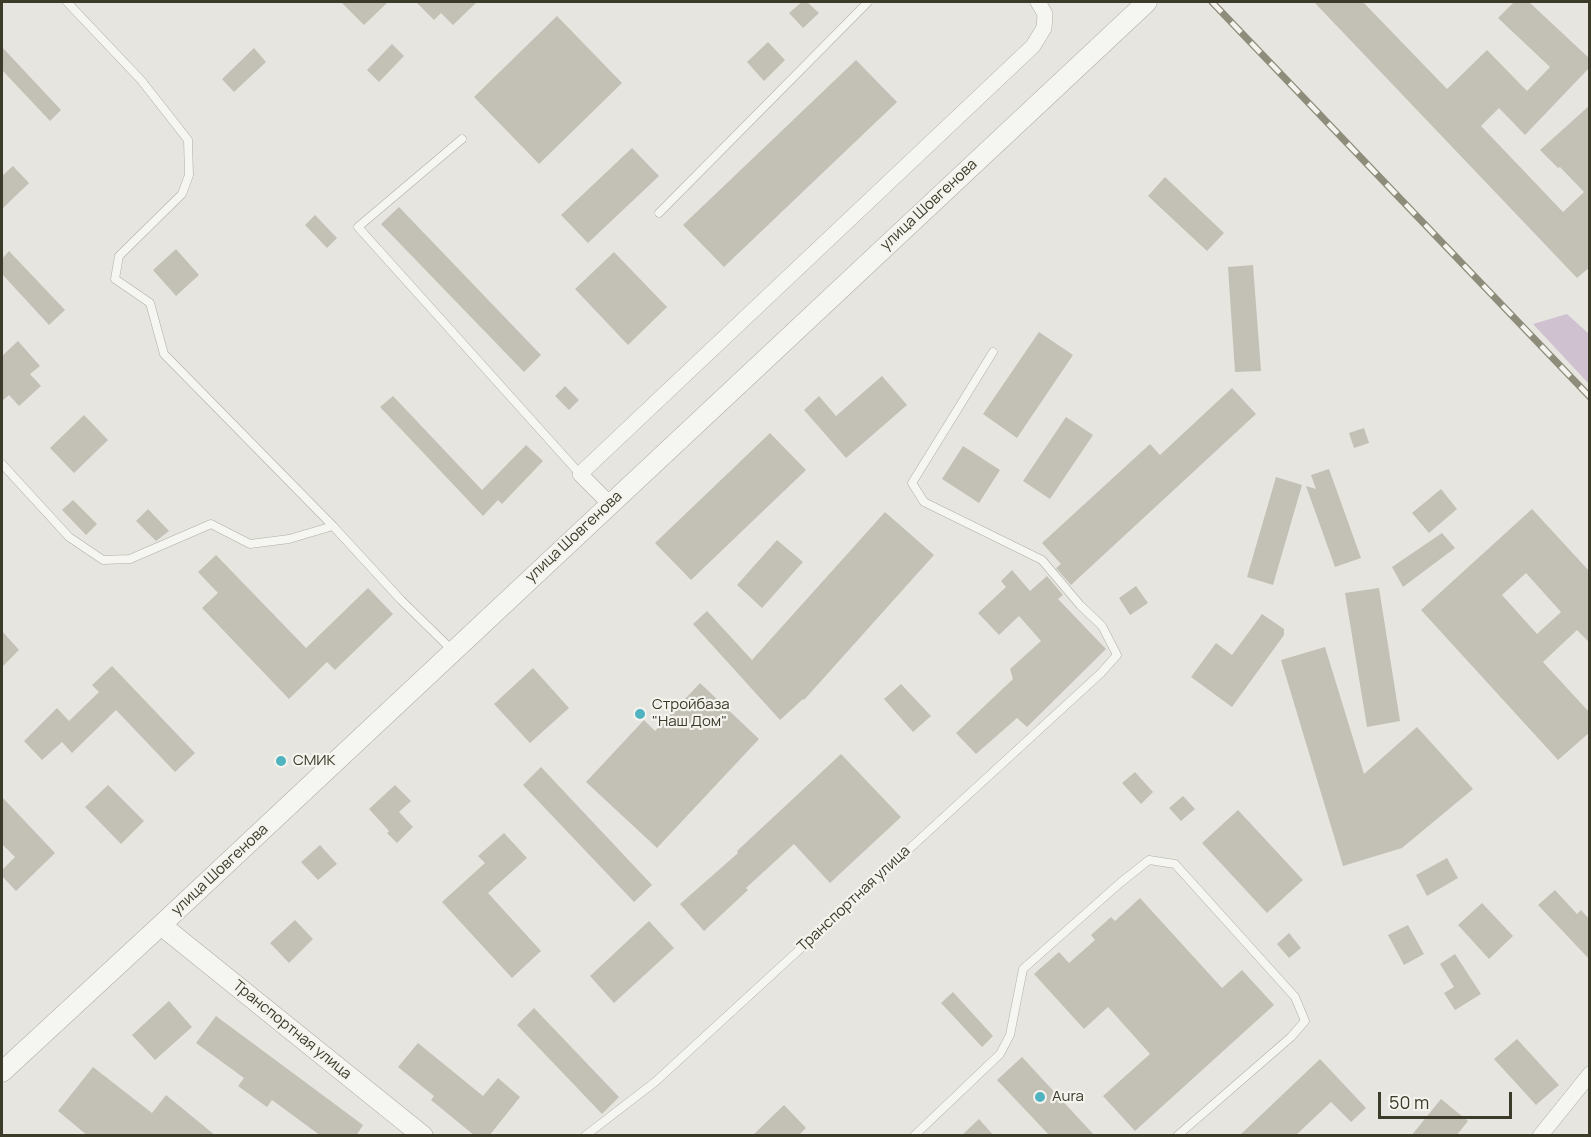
<!DOCTYPE html>
<html>
<head>
<meta charset="utf-8">
<style>
  body { margin:0 }
  #map { position:relative; width:1591px; height:1137px; overflow:hidden; background:#e6e5df; font-family:Manrope,sans-serif }
  canvas { display:block }
  .frame { position:absolute; inset:0; border:3px solid #3c3a29; pointer-events:none }
  .scale { position:absolute; left:1378px; top:1092px; width:134px; height:27px; box-sizing:border-box; border:3px solid #3c3a29; border-top:0; padding-left:8px; font-size:18px; line-height:21px; white-space:nowrap; color:#3c3a29; -webkit-text-stroke:4px #f4f3ee; paint-order:stroke }
</style>
</head>
<body>
<div id="map">
<canvas width="1591" height="1137"></canvas>
<div class="frame"></div>
<div class="scale">50 m</div>
</div>
<script>
const ctx = document.querySelector('canvas').getContext('2d');
ctx.lineJoin = 'round';
function fill(path, color) {
  ctx.fillStyle = color;
  ctx.fill(path, 'evenodd');
}
function shape(rows) {
  const path = new Path2D();
  for (const r of rows) {
    path.moveTo(r[0], r[1]);
    for (let i = 2; i < r.length; i += 2) path.lineTo(r[i], r[i + 1]);
  }
  return path;
}
function stroke(path, color, width, dash) {
  ctx.strokeStyle = color;
  ctx.lineWidth = width;
  ctx.lineCap = dash ? 'butt' : 'round';
  ctx.setLineDash(dash || []);
  ctx.stroke(path);
}
function write(font, color, halo, rows, align = 'center') {
  ctx.font = font + ' Manrope,sans-serif';
  ctx.lineWidth = 4.5;
  ctx.setLineDash([]);
  ctx.textBaseline = 'middle';
  ctx.strokeStyle = halo;
  ctx.fillStyle = color;
  for (const [text, x, y, turn = 0] of rows) {
    ctx.save();
    ctx.translate(x, y);
    ctx.rotate((+turn || 0) * Math.PI / 180);
    ctx.textAlign = isNaN(turn) ? turn : align;
    if (halo) ctx.strokeText(text, 0, 0);
    ctx.fillText(text, 0, 0);
    ctx.restore();
  }
}
const green = shape([
  [1567,314,1589,334,1589,384,1533,324]
]);
const building = shape([
  [341,2,388,2,364,25],
  [416,2,477,2,453,25,441,13,434,20],
  [802,2,807,2,819,13,803,28,789,13],
  [1314,2,1363,2,1447,89,1487,50,1527,91,1550,67,1498,18,1514,2,1529,2,1590,59,1590,67,1525,135,1499,108,1481,126,1563,212,1584,192,1560,167,1558,168,1540,150,1590,105,1590,267,1577,278],
  [557,16,622,83,539,164,474,97],
  [768,42,785,60,764,81,747,62],
  [392,44,404,56,379,82,367,70],
  [2,47,61,110,50,121,2,70],
  [254,48,266,62,234,92,222,79],
  [856,60,897,102,724,267,683,225],
  [632,148,659,176,588,243,561,215],
  [13,166,29,183,2,209,2,176],
  [1165,177,1224,233,1207,251,1148,196],
  [399,207,541,355,524,372,381,224],
  [315,215,337,238,327,248,305,225],
  [176,249,199,275,176,296,153,270],
  [9,251,65,310,49,325,2,274,2,259],
  [614,252,667,307,628,345,575,289],
  [1253,265,1261,371,1235,372,1228,267],
  [1039,332,1073,355,1017,438,983,414],
  [18,341,40,366,30,374,41,386,19,406,9,395,2,401,2,356],
  [882,376,907,405,846,458,804,410,819,396,836,416],
  [565,386,579,400,569,410,555,396],
  [1232,388,1256,414,1071,585,1056,568,1061,564,1042,543,1150,444,1160,455],
  [393,396,482,490,526,445,543,461,502,504,498,500,483,516,380,407],
  [84,415,108,440,74,473,50,448],
  [1066,417,1093,435,1050,499,1023,481],
  [1364,428,1369,443,1354,448,1349,433],
  [770,433,806,470,691,580,655,543],
  [963,446,1000,470,979,503,942,479],
  [1329,469,1361,558,1335,567,1306,486,1316,489,1311,475],
  [1276,477,1302,485,1273,585,1247,577],
  [1441,489,1457,509,1429,533,1412,513],
  [73,500,97,524,86,535,62,510],
  [148,509,169,531,156,541,136,521],
  [1532,509,1590,572,1590,643,1577,630,1543,662,1590,713,1590,732,1558,760,1421,610],
  [1526,573,1561,612,1537,634,1502,595],
  [885,512,934,555,804,700,803,699,780,720,693,624,707,611,752,660],
  [1442,533,1455,548,1403,587,1392,567],
  [777,540,803,562,762,608,737,585],
  [216,555,306,648,368,588,393,614,335,670,327,662,289,699,202,608,218,593,198,572],
  [1012,570,1030,591,1047,576,1063,595,1058,599,1106,649,1027,727,1017,718,976,754,956,733,1013,679,1010,669,1041,641,1019,616,999,635,978,613,1006,587,1001,581],
  [1136,586,1148,603,1130,615,1119,598],
  [1379,588,1400,721,1367,727,1345,593],
  [1262,614,1284,629,1284,635,1232,707,1191,677,1216,643,1232,655],
  [2,631,19,650,2,667],
  [1325,647,1364,774,1417,727,1473,789,1402,848,1343,866,1281,660],
  [112,666,195,753,175,772,116,710,72,753,62,742,42,760,24,741,57,708,69,721,99,692,92,685],
  [533,668,569,708,530,743,494,704],
  [700,683,759,739,657,848,586,782,644,720,655,731],
  [901,684,931,716,913,732,884,699],
  [841,754,901,817,830,883,794,844,746,888,748,890,704,931,680,904,738,853,737,851],
  [541,767,652,885,634,902,523,785],
  [1135,772,1153,792,1141,804,1122,783],
  [108,785,144,821,121,844,85,807],
  [395,785,411,801,399,812,413,827,397,843,387,833,389,831,369,809],
  [1183,796,1195,809,1181,821,1169,808],
  [2,797,55,853,16,891,2,876,2,870,15,857,2,844],
  [1238,810,1303,880,1267,913,1202,843],
  [504,833,527,858,488,893,541,951,512,978,442,902,485,863,478,856],
  [320,845,337,864,318,880,301,862],
  [1447,858,1458,878,1427,896,1416,875],
  [1555,890,1577,914,1581,910,1590,920,1590,960,1538,905],
  [1140,898,1222,988,1242,970,1274,1005,1135,1131,1103,1096,1150,1054,1108,1007,1084,1029,1034,974,1059,952,1069,963,1095,940,1091,935,1111,917,1115,921],
  [1482,903,1513,936,1489,959,1458,925],
  [295,920,313,939,289,963,270,943],
  [649,921,674,948,614,1003,590,976],
  [1408,925,1424,954,1404,965,1388,935],
  [1289,933,1301,948,1289,958,1277,944],
  [1455,954,1481,994,1455,1010,1444,993,1454,987,1440,964],
  [953,992,993,1036,982,1047,941,1003],
  [169,1001,192,1027,155,1060,132,1035],
  [534,1008,619,1097,602,1114,517,1025],
  [216,1016,363,1125,356,1136,321,1136,272,1100,267,1107,238,1086,244,1078,196,1043],
  [1517,1039,1559,1085,1536,1105,1494,1059],
  [418,1043,483,1096,498,1078,520,1097,489,1136,475,1136,431,1100,434,1096,398,1067],
  [1022,1057,1095,1136,1050,1136,997,1080],
  [1320,1059,1366,1108,1351,1122,1331,1102,1295,1136,1239,1136],
  [93,1067,152,1113,166,1095,216,1136,88,1136,58,1111],
  [1441,1099,1468,1121,1456,1136,1411,1136],
  [784,1105,806,1128,798,1136,752,1136],
  [979,1119,994,1136,961,1136]
]);
const service = shape([
  [67,2,141,80,188,140,189,175,182,194,119,256,115,279,150,303,164,354,333,526],
  [462,139,358,227,580,474],
  [659,213,868,2],
  [2,464,69,537,103,560,130,559,211,524,250,544,289,539,333,526,401,600,452,650],
  [585,1136,655,1082,1101,673,1117,655,1102,626,1080,605,1042,560,924,502,912,483,993,352],
  [914,1136,1000,1054,1010,1035,1023,969,1120,883,1149,860,1175,864,1295,997,1305,1021,1291,1037,1177,1136]
]);
const minor = shape([
  [610,504,580,474,1033,46,1044,28,1045,14,1038,2],
  [1540,1136,1590,1074]
]);
const tertiary = shape([
  [161,925,423,1136],
  [2,1072,161,925,1147,2]
]);
const rail = shape([
  [1212,2,1590,397]
]);
const markers = [
  [640,714,6,"#4fb4c0"],
  [281,761,6,"#4fb4c0"],
  [1040,1097,6,"#4fb4c0"]
];
const streetNames = [
  ["улица Шовгенова",929,205,-43],
  ["улица Шовгенова",574,537,-43],
  ["улица Шовгенова",220,870,-43],
  ["Транспортная улица",854,899,-43],
  ["Транспортная улица",292,1030,39]
];
const poiNames = [
  ["Стройбаза",652,705],
  ["\"Наш Дом\"",652,722],
  ["СМИК",293,761],
  ["Aura",1052,1097]
];
fill(green, '#cfc1cf');
fill(building, '#c3c1b6');
stroke(service, '#b0aea5', 9);
stroke(minor, '#b0aea5', 16);
stroke(tertiary, '#b0aea5', 21);
stroke(service, '#f5f5f1', 8);
stroke(minor, '#f5f5f1', 15);
stroke(tertiary, '#f5f5f1', 20);
stroke(rail, '#8e8c7a', 7);
stroke(rail, '#f4f3ee', 4.5, [14]);
for (const [x, y, r, color] of markers) {
  const dot = new Path2D();
  dot.arc(x, y, r, 0, 2 * Math.PI);
  ctx.fillStyle = color;
  ctx.fill(dot);
  stroke(dot, '#f4f3ee', 2);
}
write('15px', '#3c3a29', '#f4f3ee', streetNames);
write('15px', '#3c3a29', '#f4f3ee', poiNames, 'left');
</script>
</body>
</html>
